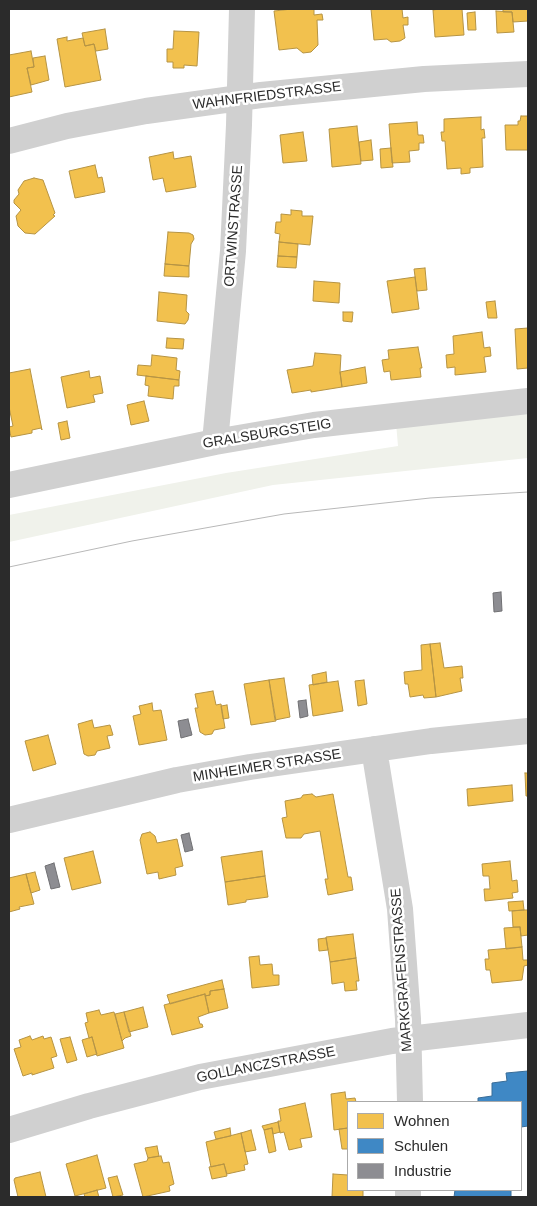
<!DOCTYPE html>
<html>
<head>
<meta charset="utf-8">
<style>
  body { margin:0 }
  #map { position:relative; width:537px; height:1206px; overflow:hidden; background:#fff; font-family:Helvetica,sans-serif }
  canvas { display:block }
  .frame { position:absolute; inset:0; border:10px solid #2b2b2b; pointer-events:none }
  .legend { position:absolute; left:347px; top:1101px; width:175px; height:90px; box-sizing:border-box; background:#fff; border:1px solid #aaa; margin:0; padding:6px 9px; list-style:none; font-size:15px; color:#2b2b2b }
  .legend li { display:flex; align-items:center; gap:10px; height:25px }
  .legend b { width:25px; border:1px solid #aaa }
</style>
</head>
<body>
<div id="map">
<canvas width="537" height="1206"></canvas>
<div class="frame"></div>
<ul class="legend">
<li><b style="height:14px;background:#f2c14e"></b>Wohnen</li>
<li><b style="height:14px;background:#3f88c5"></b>Schulen</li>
<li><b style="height:14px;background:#8d8d92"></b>Industrie</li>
</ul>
</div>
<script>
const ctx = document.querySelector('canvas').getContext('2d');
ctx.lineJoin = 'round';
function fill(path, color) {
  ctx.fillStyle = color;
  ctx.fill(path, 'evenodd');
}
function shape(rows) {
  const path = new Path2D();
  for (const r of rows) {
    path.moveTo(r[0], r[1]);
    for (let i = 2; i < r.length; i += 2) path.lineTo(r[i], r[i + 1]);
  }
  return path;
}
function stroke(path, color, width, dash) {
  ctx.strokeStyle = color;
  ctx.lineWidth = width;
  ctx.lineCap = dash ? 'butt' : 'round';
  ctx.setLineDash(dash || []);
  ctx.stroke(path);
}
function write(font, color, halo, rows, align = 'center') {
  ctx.font = font + ' Helvetica,sans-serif';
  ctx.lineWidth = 5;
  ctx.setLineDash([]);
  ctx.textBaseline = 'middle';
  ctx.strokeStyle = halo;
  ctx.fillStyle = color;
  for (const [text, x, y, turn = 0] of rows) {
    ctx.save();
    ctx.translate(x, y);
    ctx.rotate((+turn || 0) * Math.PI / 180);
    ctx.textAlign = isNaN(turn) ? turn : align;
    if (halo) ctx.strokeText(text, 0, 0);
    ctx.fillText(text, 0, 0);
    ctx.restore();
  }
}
const green = shape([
  [528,410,528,458,273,485,9,542,9,515,226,473,398,446,396,423]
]);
const homes = shape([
  [292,9,314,9,314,15,322,14,323,20,317,20,318,45,311,52,303,53,297,48,279,50,274,11,292,9],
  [371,9,402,9,403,18,408,17,408,25,403,25,405,38,400,41,391,42,387,39,374,40,371,9],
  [439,9,462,9,464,35,435,37,433,10,439,9],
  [503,9,528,9,528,21,513,22,512,12,503,12,503,9],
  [496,11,512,12,514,32,497,33,496,11],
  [475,12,476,30,468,30,467,13,475,12],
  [105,29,108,49,96,51,94,44,85,46,82,33,105,29],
  [174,31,199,32,197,66,184,65,184,68,173,68,173,62,167,62,167,49,173,49,174,31],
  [67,37,67,41,83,38,85,46,94,44,101,80,65,87,57,39,67,37],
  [31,51,34,67,27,68,32,92,9,97,9,55,31,51],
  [45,56,49,80,31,85,27,68,34,67,33,58,45,56],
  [521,116,528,116,528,150,506,150,505,125,518,125,518,121,520,121,521,116],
  [481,117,481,130,484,129,485,138,482,138,483,167,470,168,470,173,461,174,461,168,447,169,445,141,442,141,441,132,444,132,444,119,481,117],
  [417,122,418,135,423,135,424,143,419,143,419,150,409,151,410,162,392,163,389,124,417,122],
  [357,126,361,164,332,167,329,129,357,126],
  [303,132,307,161,283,163,280,135,303,132],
  [371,140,373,160,361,161,359,142,371,140],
  [391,148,393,167,381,168,380,149,391,148],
  [173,152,174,159,191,156,196,187,166,192,163,178,153,180,149,157,173,152],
  [95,165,98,178,102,177,105,192,75,198,69,171,95,165],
  [34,178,43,180,55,213,53,215,55,216,35,234,25,233,18,226,16,216,21,210,14,203,14,200,19,194,18,190,24,181,34,178],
  [291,210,302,211,302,216,313,216,310,245,279,242,280,234,275,233,276,222,281,222,281,214,291,215,291,210],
  [168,232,189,233,193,235,194,239,191,244,189,266,165,264,168,232],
  [279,242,298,244,297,257,278,256,279,242],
  [278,256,297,257,296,268,277,267,278,256],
  [165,264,189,266,189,277,164,276,165,264],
  [425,268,427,290,417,291,414,269,425,268],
  [415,277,419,309,392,313,387,281,415,277],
  [314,281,340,283,339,303,313,301,314,281],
  [159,292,187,295,186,311,189,314,188,320,185,324,157,321,159,292],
  [495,301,497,318,488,318,486,302,495,301],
  [343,312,353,312,352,322,343,321,343,312],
  [528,328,528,368,517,369,515,329,528,328],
  [482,332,484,348,490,347,491,356,484,357,486,372,455,375,455,367,447,368,446,355,454,354,453,336,482,332],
  [167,338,184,339,183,349,166,348,167,338],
  [418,347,422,368,420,368,421,377,391,380,390,371,384,372,382,360,389,359,388,350,418,347],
  [315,353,341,355,340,372,342,387,311,392,311,390,292,393,287,370,313,366,315,353],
  [152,355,177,358,176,370,180,371,179,380,137,375,138,365,151,366,152,355],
  [365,367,367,383,342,387,340,372,365,367],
  [30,369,42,430,41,428,32,430,32,433,11,437,9,427,13,426,9,407,9,373,30,369],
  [89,371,90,378,100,376,103,393,93,395,95,402,67,408,61,377,89,371],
  [146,376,179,380,179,386,174,386,173,399,148,396,149,386,145,385,146,376],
  [144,401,149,421,131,425,127,405,144,401],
  [67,421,70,438,61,440,58,423,67,421],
  [440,643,444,668,462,666,463,678,460,678,462,691,436,697,430,644,440,643],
  [430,644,436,697,424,698,423,695,410,697,408,684,405,684,404,672,422,670,421,645,430,644],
  [326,672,327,682,313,685,312,675,326,672],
  [284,678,290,717,275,720,269,680,284,678],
  [269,680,276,721,251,725,244,684,269,680],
  [364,680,367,704,358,706,355,681,364,680],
  [338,681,343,711,313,716,309,685,338,681],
  [213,691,216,705,221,704,225,728,214,730,212,734,205,735,200,732,195,708,198,708,195,694,213,691],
  [152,703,153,711,161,710,167,740,139,745,133,716,141,714,139,706,152,703],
  [227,705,229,718,223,719,221,706,227,705],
  [92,720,94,728,110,725,113,735,107,736,110,748,97,751,95,755,88,756,84,754,78,724,92,720],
  [48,735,56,764,33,771,25,741,48,735],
  [525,773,528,773,528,796,526,796,525,773],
  [512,785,513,801,468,806,467,789,512,785],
  [312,794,316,797,333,794,348,877,351,877,353,890,328,895,325,879,328,879,320,831,304,834,301,838,286,838,282,818,287,817,285,801,301,798,303,795,312,794],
  [150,832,155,836,157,843,177,839,183,866,175,868,176,875,159,879,158,872,147,874,140,840,142,834,150,832],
  [93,851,101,883,72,890,64,858,93,851],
  [262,851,265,876,225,882,221,857,262,851],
  [510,861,512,881,517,880,518,892,512,893,513,898,485,901,484,889,490,889,489,876,483,876,482,864,510,861],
  [35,872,40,890,31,893,26,874,35,872],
  [26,874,34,904,19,907,20,909,9,912,9,878,26,874],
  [265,876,268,897,246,900,246,902,228,905,225,882,265,876],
  [523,901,524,910,509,911,508,902,523,901],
  [524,910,528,910,528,935,521,936,520,927,513,927,512,911,524,910],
  [520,927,522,947,506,949,504,928,520,927],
  [353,934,356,958,330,962,326,937,353,934],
  [326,938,328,950,319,951,318,939,326,938],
  [522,947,523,960,528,960,528,965,524,966,522,980,492,983,490,970,486,970,485,959,489,959,488,950,522,947],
  [259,956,260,965,272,964,273,975,279,975,279,985,252,988,249,957,259,956],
  [356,958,359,981,356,981,357,990,345,991,344,982,332,984,330,962,356,958],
  [222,980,224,989,210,991,210,995,205,996,205,994,170,1004,167,995,222,980],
  [224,989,228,1008,209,1013,205,996,210,995,210,991,224,989],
  [205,994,209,1013,198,1017,200,1024,202,1024,203,1027,172,1035,164,1005,205,994],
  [143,1007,148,1027,129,1032,124,1012,143,1007],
  [99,1010,101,1015,114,1012,124,1048,97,1056,92,1037,89,1038,85,1023,88,1022,86,1013,99,1010],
  [124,1012,131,1036,125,1038,122,1041,115,1014,124,1012],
  [30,1036,32,1040,43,1036,44,1039,51,1037,57,1056,51,1058,54,1068,32,1075,32,1073,23,1076,14,1049,21,1047,19,1040,30,1036],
  [70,1037,77,1060,67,1063,60,1039,70,1037],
  [92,1037,97,1054,87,1057,82,1040,92,1037],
  [345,1092,346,1099,355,1098,356,1102,348,1102,348,1128,334,1130,331,1094,345,1092],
  [305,1103,312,1137,300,1139,302,1147,289,1150,284,1132,280,1133,278,1121,281,1121,279,1109,305,1103],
  [278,1122,280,1132,273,1134,272,1128,264,1130,262,1126,278,1122],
  [230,1128,231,1136,216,1139,214,1132,230,1128],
  [272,1128,276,1151,269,1153,264,1130,272,1128],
  [348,1128,348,1149,342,1149,339,1129,348,1128],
  [251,1130,256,1150,245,1152,241,1133,251,1130],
  [241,1133,248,1164,244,1165,245,1170,227,1174,224,1164,211,1167,206,1142,241,1133],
  [157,1146,159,1156,148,1158,145,1148,157,1146],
  [97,1155,106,1188,75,1196,66,1164,97,1155],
  [161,1156,163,1163,169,1162,174,1184,169,1186,170,1191,143,1197,134,1164,147,1161,148,1158,161,1156],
  [224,1164,227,1176,212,1179,209,1167,224,1164],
  [40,1172,46,1197,18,1197,14,1180,15,1178,40,1172],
  [333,1174,348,1175,348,1190,363,1190,363,1197,332,1197,333,1174],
  [117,1176,123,1195,113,1197,108,1178,117,1176],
  [97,1190,99,1197,85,1197,84,1194,97,1190]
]);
const schools = shape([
  [528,1071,528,1126,521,1127,521,1102,478,1102,478,1098,492,1096,492,1083,507,1081,506,1073,528,1071],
  [455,1190,511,1190,511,1197,454,1197,455,1190]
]);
const industry = shape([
  [501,592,502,611,494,612,493,593,501,592],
  [306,700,308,716,300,718,298,701,306,700],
  [188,719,192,735,181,738,178,721,188,719],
  [189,833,193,850,185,852,181,835,189,833],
  [54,863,60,887,51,889,45,866,54,863]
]);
const minor = shape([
  [9,141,67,126,146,111,261,95,424,79,528,74],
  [215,442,233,251,239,125,242,9],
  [9,485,215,442,314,425,528,401],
  [374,749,400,909,408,1019,410,1102],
  [9,820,177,780,250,767,431,741,528,731],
  [9,1130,89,1106,200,1077,392,1041,528,1025],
  [408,1197,408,1190]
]);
const tram = shape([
  [9,567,132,541,284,514,430,498,528,492]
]);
const streetNames = [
  ["WAHNFRIEDSTRASSE",267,96,-7],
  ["ORTWINSTRASSE",234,226,-86],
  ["GRALSBURGSTEIG",267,434,-9],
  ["MINHEIMER STRASSE",267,766,-9],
  ["MARKGRAFENSTRASSE",402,970,-94],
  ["GOLLANCZSTRASSE",266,1065,-11]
];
fill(green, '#f0f2eb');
fill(homes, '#f2c14e');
stroke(homes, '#b69444', 1);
fill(schools, '#3f88c5');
stroke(schools, '#396c97', 1);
fill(industry, '#8d8d92');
stroke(industry, '#707073', 1);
stroke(minor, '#d0d0d0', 26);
stroke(tram, '#b8b8b8', 1);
write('14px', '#2b2b2b', '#fff', streetNames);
</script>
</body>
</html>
